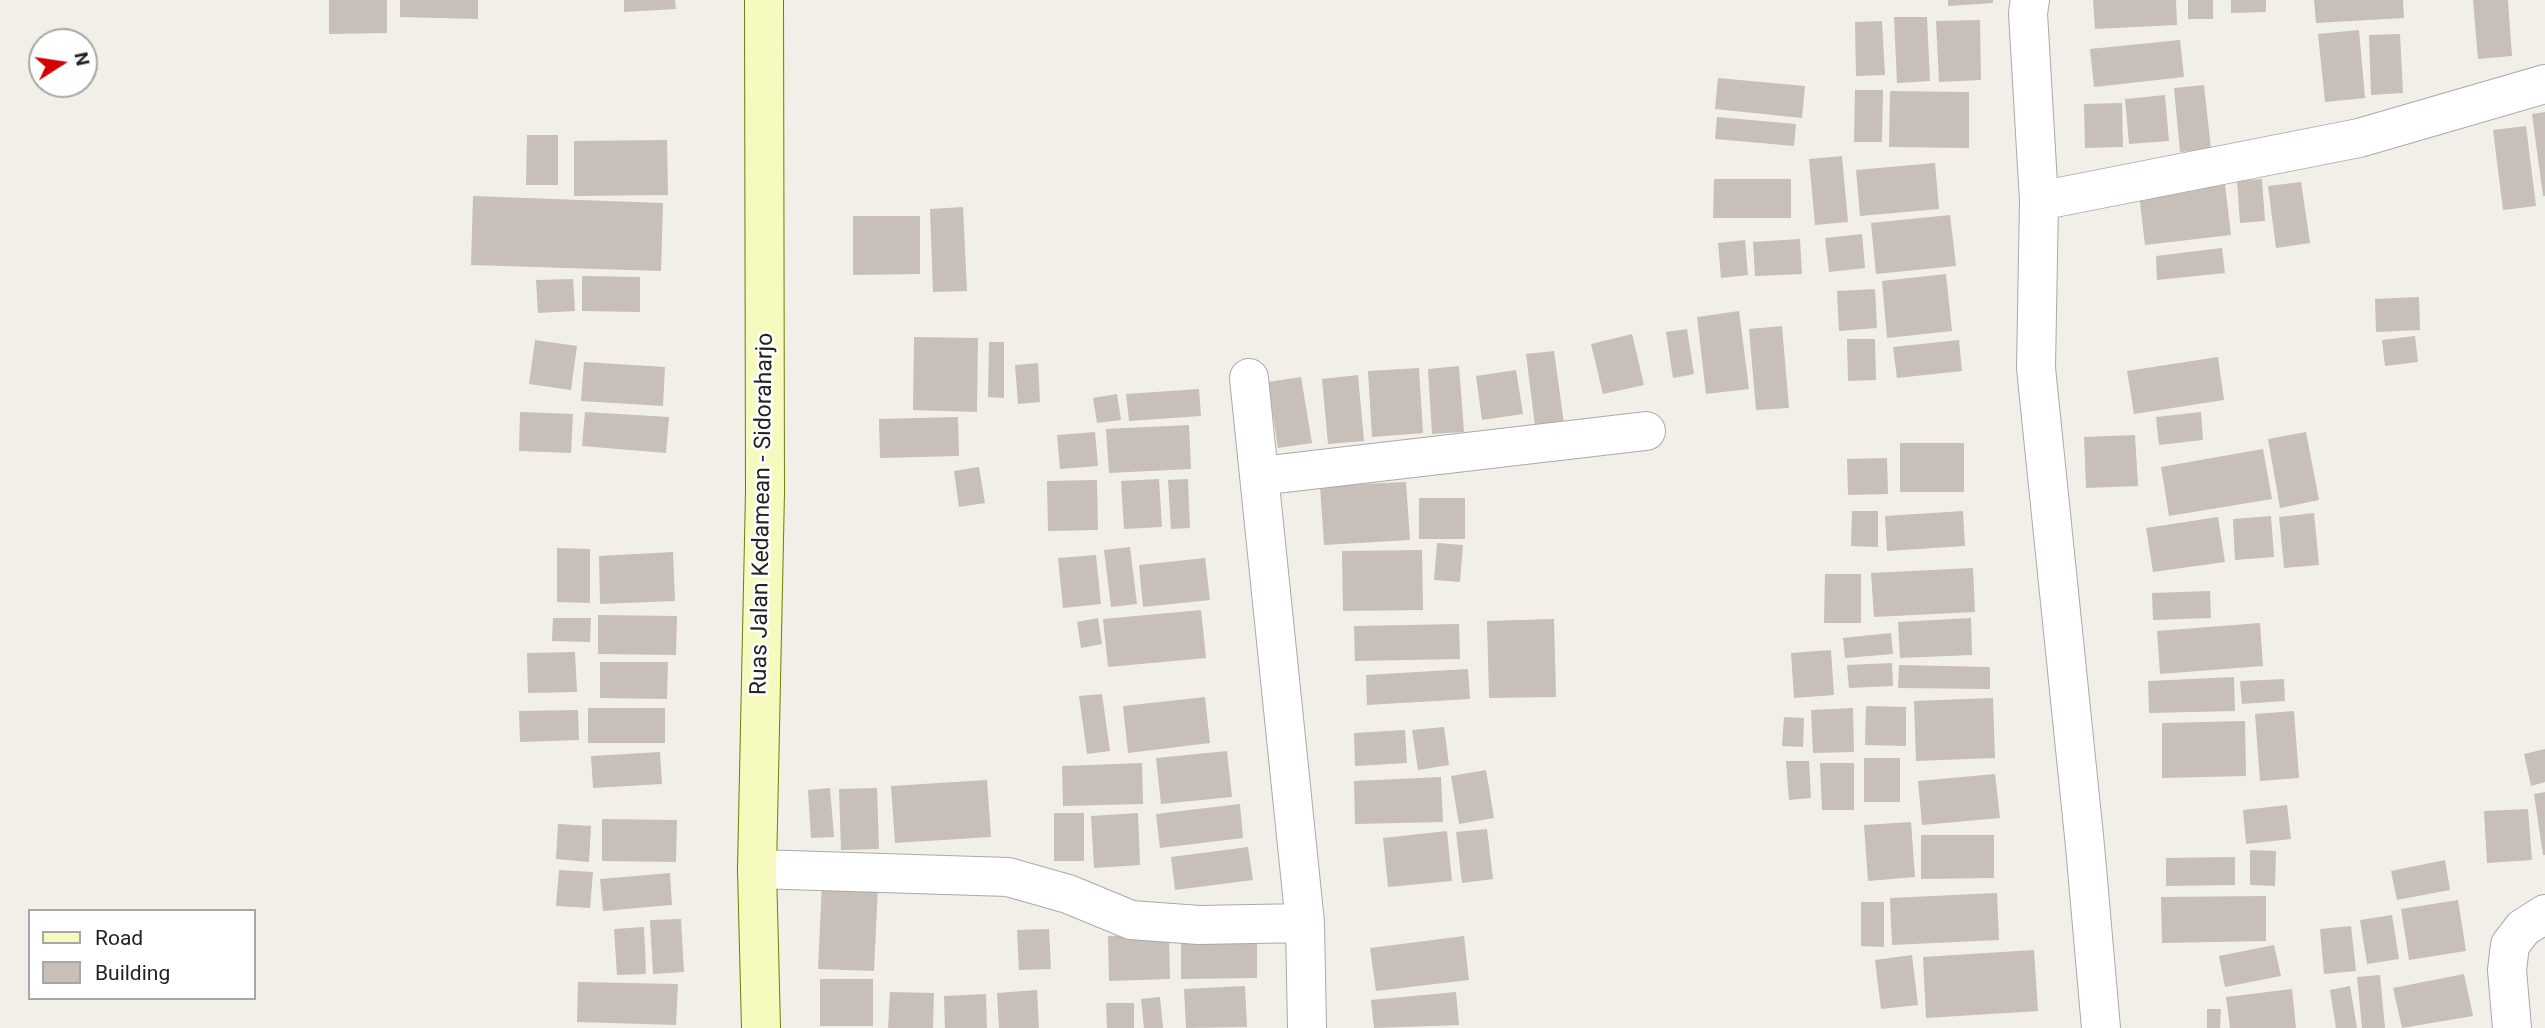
<!DOCTYPE html>
<html>
<head>
<meta charset="utf-8">
<style>
  body { margin:0 }
  #map { position:relative; width:2545px; height:1028px; overflow:hidden; background:#f2efe9; font-family:Roboto,sans-serif }
  canvas { display:block }
  .legend { position:absolute; left:28px; top:909px; width:228px; height:91px; box-sizing:border-box; background:#fff; border:2px solid #a7a7a7; margin:0; padding:9px 12px; list-style:none; font-size:21px; color:#222 }
  .legend li { display:flex; align-items:center; gap:14px; height:35px }
  .legend b { width:35px; border:2px solid #a7a7a7 }
  .north { position:absolute; left:28px; top:28px; width:70px; height:70px; box-sizing:border-box; background:#fff; border:2px solid #a7a7a7; border-radius:50%; rotate:78deg; font-size:19px; font-weight:700; line-height:28px; text-align:center; color:#222 }
  .north::after { content:''; display:block; margin:auto; width:24px; height:32px; background:#d40000; clip-path:polygon(50% 0,100% 100%,50% 72%,0 100%) }
</style>
</head>
<body>
<div id="map">
<canvas width="2545" height="1028"></canvas>
<ul class="legend">
<li><b style="height:9px;background:#f7fabf"></b>Road</li>
<li><b style="height:19px;background:#c7bfb8"></b>Building</li>
</ul>
<div class="north">N</div>
</div>
<script>
const ctx = document.querySelector('canvas').getContext('2d');
ctx.lineJoin = 'round';
function fill(path, color) {
  ctx.fillStyle = color;
  ctx.fill(path, 'evenodd');
}
function shape(rows) {
  const path = new Path2D();
  for (const r of rows) {
    path.moveTo(r[0], r[1]);
    for (let i = 2; i < r.length; i += 2) path.lineTo(r[i], r[i + 1]);
  }
  return path;
}
function stroke(path, color, width, dash) {
  ctx.strokeStyle = color;
  ctx.lineWidth = width;
  ctx.lineCap = dash ? 'butt' : 'round';
  ctx.setLineDash(dash || []);
  ctx.stroke(path);
}
function write(font, color, halo, rows, align = 'center') {
  ctx.font = font + ' Roboto,sans-serif';
  ctx.lineWidth = 5;
  ctx.setLineDash([]);
  ctx.textBaseline = 'middle';
  ctx.strokeStyle = halo;
  ctx.fillStyle = color;
  for (const [text, x, y, turn = 0] of rows) {
    ctx.save();
    ctx.translate(x, y);
    ctx.rotate((+turn || 0) * Math.PI / 180);
    ctx.textAlign = isNaN(turn) ? turn : align;
    if (halo) ctx.strokeText(text, 0, 0);
    ctx.fillText(text, 0, 0);
    ctx.restore();
  }
}
const building = shape([
  [329,0,387,0,387,33,329,34],
  [400,0,478,0,478,19,400,17],
  [624,0,675,0,676,9,624,12],
  [1948,0,1993,0,1993,3,1948,6],
  [2093,0,2176,0,2177,25,2095,29],
  [2188,0,2213,0,2213,19,2188,19],
  [2231,0,2266,0,2266,12,2231,13],
  [2314,0,2403,0,2404,18,2316,23],
  [2473,0,2508,0,2512,56,2478,59],
  [1894,17,1927,17,1930,81,1897,83],
  [1980,20,1981,80,1939,82,1936,21],
  [1882,21,1885,75,1856,76,1855,22],
  [2359,30,2365,98,2325,102,2318,34],
  [2400,34,2403,93,2371,95,2369,35],
  [2180,40,2184,77,2094,87,2090,49],
  [1718,78,1805,86,1802,118,1715,109],
  [2204,85,2211,149,2180,152,2174,88],
  [1855,90,1883,90,1882,142,1854,142],
  [1890,91,1969,92,1969,148,1889,147],
  [2165,95,2169,141,2129,144,2125,99],
  [2122,103,2123,147,2085,148,2084,104],
  [2545,112,2545,196,2543,196,2532,114],
  [1717,117,1796,124,1794,146,1715,139],
  [2526,126,2536,206,2503,210,2493,130],
  [527,135,558,135,558,185,526,185],
  [667,140,668,195,574,196,574,141],
  [1842,156,1848,222,1815,225,1809,159],
  [1935,163,1939,209,1860,216,1856,170],
  [1714,179,1791,179,1791,218,1713,218],
  [2262,179,2265,221,2240,223,2237,181],
  [2301,182,2310,243,2276,248,2268,186],
  [2225,184,2231,235,2145,245,2139,194],
  [473,196,663,203,661,271,471,265],
  [963,207,967,291,933,292,930,209],
  [1950,215,1956,266,1876,274,1871,223],
  [853,216,920,216,920,274,853,275],
  [1862,234,1865,268,1829,272,1825,238],
  [1800,239,1802,274,1755,276,1753,242],
  [1745,240,1748,275,1721,278,1718,243],
  [2222,248,2225,273,2157,280,2156,256],
  [1946,274,1952,331,1887,338,1882,281],
  [582,276,640,277,640,312,582,311],
  [573,279,575,311,538,313,536,280],
  [1875,289,1877,328,1839,331,1837,291],
  [2419,297,2420,330,2376,332,2375,299],
  [1739,311,1749,389,1706,394,1697,317],
  [1782,326,1789,408,1756,410,1749,329],
  [1687,329,1694,374,1673,378,1666,332],
  [1632,334,1644,385,1603,394,1591,344],
  [2415,336,2418,362,2385,366,2382,340],
  [914,337,978,338,977,412,913,410],
  [1847,339,1875,339,1876,380,1848,381],
  [535,340,577,346,571,390,529,384],
  [1959,340,1962,371,1897,378,1893,347],
  [989,342,1004,342,1004,398,988,397],
  [1554,351,1565,431,1536,434,1526,354],
  [2218,357,2224,400,2134,414,2127,371],
  [584,362,665,367,663,406,581,401],
  [1038,363,1040,402,1018,404,1015,365],
  [1459,366,1464,432,1432,434,1428,369],
  [1419,368,1423,433,1372,437,1368,371],
  [1516,370,1523,414,1482,420,1476,376],
  [1358,375,1364,441,1328,444,1322,379],
  [1301,377,1312,443,1278,448,1268,382],
  [1199,389,1201,416,1129,421,1126,394],
  [1117,394,1121,420,1097,423,1093,398],
  [520,412,573,414,571,453,519,451],
  [585,412,669,417,666,453,582,446],
  [2201,412,2203,440,2159,445,2156,417],
  [958,417,959,456,880,458,879,419],
  [1189,425,1191,469,1109,473,1106,429],
  [1095,432,1098,466,1060,469,1057,435],
  [2306,432,2319,500,2280,508,2268,439],
  [2135,435,2138,486,2086,488,2084,437],
  [1900,443,1964,443,1964,492,1900,492],
  [2263,449,2272,499,2169,516,2161,467],
  [1887,458,1888,494,1848,495,1847,459],
  [979,467,985,503,959,507,954,471],
  [1159,479,1162,527,1124,529,1121,481],
  [1188,479,1190,528,1171,529,1168,480],
  [1097,480,1098,530,1048,531,1047,481],
  [1406,482,1410,540,1324,545,1320,486],
  [1419,498,1465,498,1465,539,1419,539],
  [1852,511,1878,511,1878,547,1851,546],
  [1963,511,1965,546,1887,551,1885,516],
  [2314,513,2319,565,2284,568,2279,517],
  [2271,516,2274,557,2235,560,2233,519],
  [2218,517,2225,562,2153,572,2146,528],
  [1437,543,1463,545,1460,582,1434,580],
  [1130,547,1137,604,1111,607,1104,550],
  [557,548,590,549,590,603,557,602],
  [1422,550,1423,610,1343,611,1342,551],
  [673,552,675,601,600,604,599,556],
  [1096,555,1101,604,1063,608,1058,558],
  [1205,558,1210,600,1143,607,1139,565],
  [1973,568,1975,612,1874,617,1871,573],
  [1825,574,1861,574,1861,623,1824,623],
  [2210,591,2211,618,2153,620,2152,593],
  [1201,610,1206,658,1108,667,1103,619],
  [598,615,677,616,676,655,598,654],
  [553,618,591,618,590,642,552,641],
  [1098,618,1102,644,1081,648,1077,622],
  [1971,618,1972,655,1900,658,1898,622],
  [1554,619,1556,697,1489,698,1487,621],
  [2260,623,2263,666,2160,674,2157,631],
  [1459,624,1460,659,1355,661,1354,626],
  [1891,633,1893,654,1845,658,1843,638],
  [1831,650,1834,695,1794,698,1791,653],
  [575,652,577,692,528,693,527,653],
  [600,662,668,662,667,699,600,698],
  [1892,663,1893,686,1849,688,1847,665],
  [1899,665,1990,667,1990,689,1898,688],
  [1468,669,1470,699,1367,705,1366,675],
  [2234,677,2235,711,2149,713,2148,681],
  [2284,679,2285,701,2242,704,2240,681],
  [1102,694,1110,751,1087,754,1079,696],
  [1205,697,1210,743,1128,753,1123,706],
  [1993,698,1995,758,1916,761,1914,701],
  [1866,706,1906,707,1906,746,1865,745],
  [588,708,665,708,665,743,588,743],
  [1853,708,1854,752,1813,753,1811,710],
  [578,710,579,740,520,742,519,711],
  [2294,711,2299,778,2260,781,2255,714],
  [1784,717,1804,718,1803,747,1782,746],
  [2245,721,2246,776,2162,778,2162,723],
  [1444,727,1449,765,1418,770,1412,730],
  [1405,730,1407,763,1355,766,1354,733],
  [2545,749,2545,782,2531,786,2524,754],
  [1227,751,1232,797,1161,804,1156,758],
  [660,752,662,784,593,788,591,756],
  [1864,758,1900,758,1900,802,1864,802],
  [1786,761,1809,761,1811,798,1789,800],
  [1142,763,1143,804,1063,806,1062,766],
  [1820,763,1854,763,1854,810,1822,810],
  [1486,770,1494,818,1459,824,1451,776],
  [1995,774,2000,818,1922,825,1918,781],
  [1441,777,1443,822,1355,824,1354,781],
  [987,780,991,837,895,843,891,786],
  [830,788,834,837,811,838,808,790],
  [877,788,879,849,841,850,839,789],
  [2545,792,2545,855,2543,855,2534,794],
  [1240,804,1243,838,1160,848,1156,814],
  [2287,805,2291,839,2246,844,2243,810],
  [2528,809,2532,860,2487,863,2484,811],
  [1054,813,1084,813,1084,861,1054,861],
  [1138,813,1140,865,1094,868,1091,816],
  [602,819,677,820,676,862,602,861],
  [1911,822,1915,877,1868,881,1864,825],
  [558,824,591,826,589,862,556,859],
  [1487,829,1493,879,1462,883,1456,832],
  [1447,831,1452,881,1388,887,1383,838],
  [1921,835,1994,835,1994,878,1921,879],
  [1248,847,1253,880,1175,890,1171,857],
  [2250,850,2276,851,2275,886,2250,885],
  [2235,857,2235,885,2166,886,2166,858],
  [2445,860,2450,890,2397,900,2391,871],
  [559,870,593,872,590,908,556,906],
  [670,873,672,905,603,911,600,879],
  [822,883,878,886,874,971,818,969],
  [1997,893,1999,940,1892,945,1890,898],
  [2266,896,2266,941,2162,943,2161,897],
  [2458,900,2466,951,2409,960,2401,909],
  [1861,902,1884,902,1884,947,1861,946],
  [2392,915,2399,959,2367,964,2360,920],
  [681,919,684,972,653,974,650,920],
  [2351,926,2356,971,2324,974,2320,929],
  [644,927,646,974,617,975,614,929],
  [1049,929,1051,969,1019,970,1017,930],
  [1257,931,1257,978,1181,979,1181,932],
  [1169,934,1170,979,1109,981,1108,936],
  [1464,936,1469,980,1376,991,1370,948],
  [2274,945,2281,976,2225,987,2219,956],
  [2034,950,2038,1011,1926,1018,1923,957],
  [1912,955,1918,1005,1881,1009,1875,960],
  [2464,974,2473,1016,2402,1028,2393,988],
  [2380,975,2385,1028,2362,1028,2357,977],
  [820,979,873,979,873,1026,820,1026],
  [578,982,678,984,676,1025,577,1022],
  [1245,986,1247,1027,1186,1028,1184,989],
  [2350,986,2357,1028,2336,1028,2330,990],
  [2292,989,2296,1028,2230,1028,2226,997],
  [1037,990,1039,1028,999,1028,997,993],
  [890,992,934,993,933,1028,888,1028],
  [1456,992,1459,1025,1374,1028,1371,1000],
  [986,994,987,1028,945,1028,944,996],
  [1160,997,1163,1028,1144,1028,1141,999],
  [1106,1003,1134,1003,1134,1028,1107,1028],
  [2207,1009,2221,1009,2220,1028,2207,1028]
]);
const street = shape([
  [2030,0,2028,13,2039,201,2036,368,2085,846,2101,1028],
  [2039,201,2359,138,2545,84],
  [1249,378,1305,923,1307,1028],
  [1260,476,1646,431],
  [757,869,1008,877,1068,894,1131,920,1199,925,1305,923],
  [2512,1028,2507,970,2510,945,2523,928,2545,914]
]);
const secondary = shape([
  [761,1028,757,869,765,492,764,0]
]);
const streetNames = [
  ["Ruas Jalan Kedamean - Sidoraharjo",763,514,-89]
];
fill(building, '#c7bfb8');
stroke(street, '#a9a9a9', 40);
stroke(secondary, '#707d05', 40);
stroke(street, '#fff', 38);
stroke(secondary, '#f7fabf', 38);
write('23px', '#222', '#fff', streetNames);
</script>
</body>
</html>
